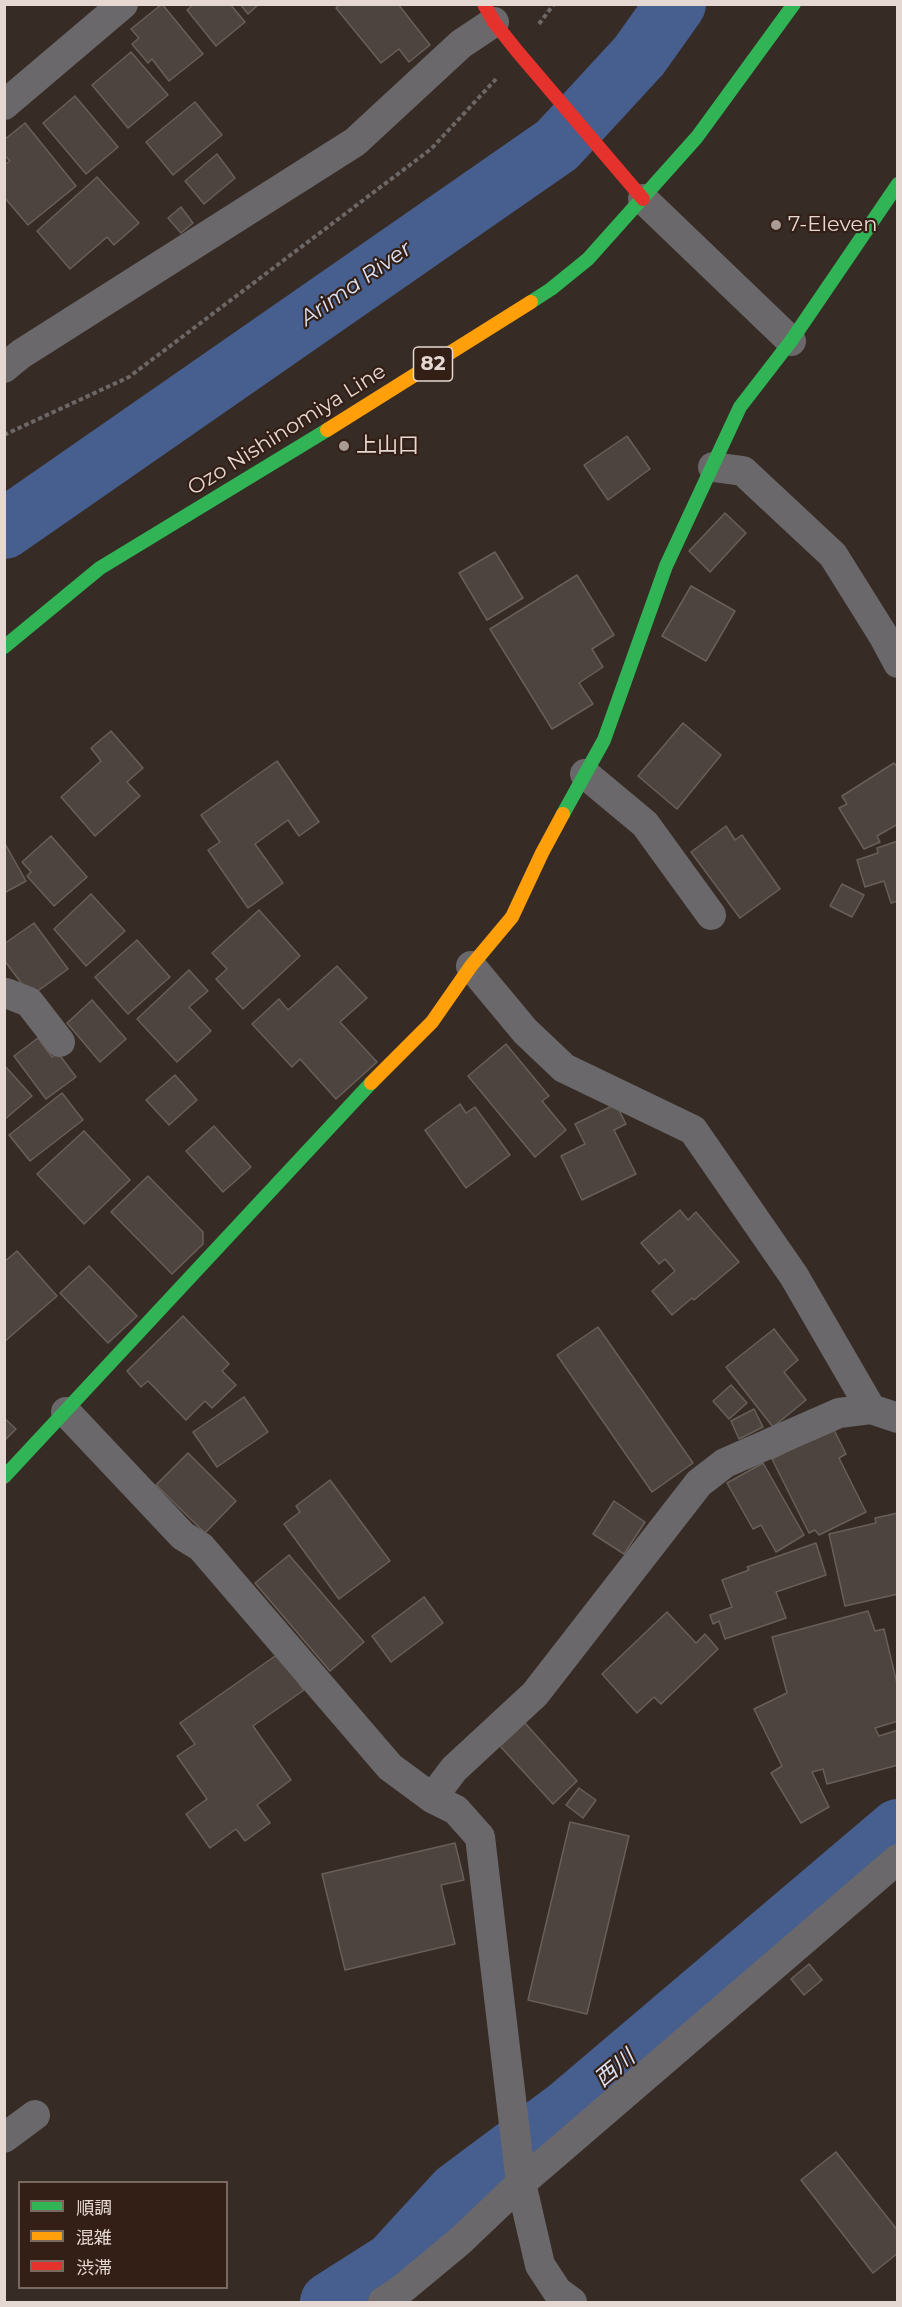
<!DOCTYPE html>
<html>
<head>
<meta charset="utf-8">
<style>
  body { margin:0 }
  #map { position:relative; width:902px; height:2307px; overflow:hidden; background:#372b25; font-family:Montserrat,"Noto Sans JP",sans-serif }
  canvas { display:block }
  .frame { position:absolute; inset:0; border:6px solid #e5d7d1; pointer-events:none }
  .legend { position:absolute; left:18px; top:2181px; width:210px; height:108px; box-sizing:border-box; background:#331f15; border:2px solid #7a6960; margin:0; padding:8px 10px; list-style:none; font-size:18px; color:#e5d7d1 }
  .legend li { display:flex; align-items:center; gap:12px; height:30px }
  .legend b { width:30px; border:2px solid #7a6960 }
</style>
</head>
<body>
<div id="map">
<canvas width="902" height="2307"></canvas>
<div class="frame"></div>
<ul class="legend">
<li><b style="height:8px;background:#30b455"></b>順調</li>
<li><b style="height:8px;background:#ff9f0a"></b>混雑</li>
<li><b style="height:8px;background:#e5322d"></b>渋滞</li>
</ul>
</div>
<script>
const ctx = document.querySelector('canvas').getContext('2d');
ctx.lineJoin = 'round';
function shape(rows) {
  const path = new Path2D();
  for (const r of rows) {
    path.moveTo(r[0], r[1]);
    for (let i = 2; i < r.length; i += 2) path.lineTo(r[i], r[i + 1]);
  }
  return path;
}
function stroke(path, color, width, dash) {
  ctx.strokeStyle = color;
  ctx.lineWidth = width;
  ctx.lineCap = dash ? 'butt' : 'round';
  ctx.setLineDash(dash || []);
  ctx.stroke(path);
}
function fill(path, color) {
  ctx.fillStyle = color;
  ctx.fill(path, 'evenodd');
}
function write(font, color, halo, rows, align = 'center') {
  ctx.font = font + ' Montserrat,"Noto Sans JP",sans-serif';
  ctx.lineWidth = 4.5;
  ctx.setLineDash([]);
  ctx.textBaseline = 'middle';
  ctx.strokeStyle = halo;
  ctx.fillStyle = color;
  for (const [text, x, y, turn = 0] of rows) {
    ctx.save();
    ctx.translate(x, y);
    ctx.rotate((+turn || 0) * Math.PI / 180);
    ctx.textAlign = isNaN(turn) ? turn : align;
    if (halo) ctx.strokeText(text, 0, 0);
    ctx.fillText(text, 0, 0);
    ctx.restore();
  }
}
const river = shape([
  [4,529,557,145,639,56,676,4],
  [330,2302,393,2262,457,2192,567,2110,898,1829]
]);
const building = shape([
  [162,4,203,54,169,81,152,59,148,63,132,44,139,38,131,29,162,4],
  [194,4,230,4,245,22,216,46,187,10,194,4],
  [240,4,259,4,248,14,240,4],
  [340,4,398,4,430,45,409,62,399,49,381,63,336,8,340,4],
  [131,52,168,95,128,128,92,85,131,52],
  [75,96,118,147,86,174,43,123,75,96],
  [195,102,222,135,173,175,146,142,195,102],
  [25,123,76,186,28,225,4,197,4,165,10,161,4,155,4,140,25,123],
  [217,154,235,178,204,204,185,181,217,154],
  [97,177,139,223,114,245,107,237,70,269,37,231,97,177],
  [181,207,193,223,181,233,168,218,181,207],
  [627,436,650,469,608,500,584,465,627,436],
  [725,513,746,533,710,572,689,551,725,513],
  [495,552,523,598,487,620,459,573,495,552],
  [577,575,614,635,592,649,603,667,579,683,593,704,552,729,490,629,577,575],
  [691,586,735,611,706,661,662,636,691,586],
  [683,723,721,755,677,809,638,776,683,723],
  [111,731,143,768,127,782,140,796,95,836,61,797,101,761,91,748,111,731],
  [277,761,319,822,299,836,288,820,255,844,283,883,248,908,208,850,220,842,201,815,277,761],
  [894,763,898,768,898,824,877,836,880,842,864,849,839,808,847,804,842,796,894,763],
  [726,826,735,840,742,835,780,889,740,918,691,852,726,826],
  [51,836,87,877,54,906,27,876,31,872,22,862,51,836],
  [898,841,898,901,891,903,884,881,865,887,857,860,878,853,877,848,898,841],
  [4,842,26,881,4,893,4,842],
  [842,884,864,895,852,917,830,906,842,884],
  [91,894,125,931,86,966,54,929,91,894],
  [259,910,300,956,243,1009,216,979,227,969,212,953,259,910],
  [34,923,68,969,31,996,4,960,4,944,34,923],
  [137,940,170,977,128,1014,95,977,137,940],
  [337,966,367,998,340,1022,377,1062,336,1099,300,1059,292,1067,252,1024,279,999,288,1010,337,966],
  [189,970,208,991,189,1007,211,1031,177,1062,137,1019,189,970],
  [92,1000,126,1039,100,1062,67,1023,92,1000],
  [38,1038,52,1057,58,1053,76,1077,46,1099,14,1056,38,1038],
  [506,1044,549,1096,542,1101,566,1130,535,1157,468,1076,506,1044],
  [4,1065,32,1096,4,1120,4,1065],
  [175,1075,197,1100,169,1125,146,1100,175,1075],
  [62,1093,83,1120,30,1161,9,1135,62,1093],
  [460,1104,466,1113,475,1107,510,1155,466,1188,425,1130,460,1104],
  [616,1104,626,1124,614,1130,636,1174,582,1200,561,1156,585,1144,575,1124,616,1104],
  [214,1126,251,1167,223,1192,186,1151,214,1126],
  [84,1131,130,1180,84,1224,37,1174,84,1131],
  [148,1176,203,1232,203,1244,172,1274,111,1212,148,1176],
  [680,1210,688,1220,696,1212,739,1262,694,1300,692,1298,672,1315,652,1291,675,1271,665,1259,659,1264,641,1243,680,1210],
  [17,1251,57,1296,4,1342,4,1262,17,1251],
  [89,1266,137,1316,108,1343,60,1293,89,1266],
  [183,1316,229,1364,222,1371,236,1385,212,1408,205,1401,186,1420,148,1381,141,1387,127,1371,183,1316],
  [598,1327,693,1463,652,1492,557,1355,598,1327],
  [774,1329,798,1360,784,1372,806,1400,773,1427,726,1367,774,1329],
  [731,1385,747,1403,729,1419,713,1401,731,1385],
  [244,1397,268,1432,217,1467,193,1432,244,1397],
  [754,1409,763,1427,739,1439,731,1421,754,1409],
  [4,1418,16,1429,4,1441,4,1418],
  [833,1428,846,1454,839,1458,866,1512,819,1535,815,1530,809,1533,772,1459,833,1428],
  [188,1453,236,1501,205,1533,156,1485,188,1453],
  [763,1463,804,1535,776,1552,761,1525,753,1529,727,1483,763,1463],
  [330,1480,390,1561,339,1599,284,1524,300,1512,296,1506,330,1480],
  [614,1501,645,1522,624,1554,593,1534,614,1501],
  [898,1513,898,1594,845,1606,829,1534,876,1523,875,1518,898,1513],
  [816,1543,826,1575,776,1592,786,1618,725,1639,719,1621,713,1624,710,1615,732,1607,722,1580,749,1570,747,1567,816,1543],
  [289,1555,364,1642,330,1671,255,1583,289,1555],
  [424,1597,443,1623,391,1662,372,1636,424,1597],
  [868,1611,875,1631,884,1629,898,1688,898,1721,875,1728,879,1736,898,1730,898,1765,827,1784,823,1769,812,1772,829,1807,801,1823,771,1773,782,1766,754,1709,787,1693,772,1637,868,1611],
  [667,1612,696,1643,705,1634,718,1649,661,1704,654,1697,637,1713,602,1674,667,1612],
  [278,1654,304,1690,253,1726,291,1780,257,1805,270,1823,245,1841,236,1829,210,1848,186,1814,207,1799,177,1756,195,1744,180,1723,278,1654],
  [525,1723,577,1781,553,1804,500,1746,525,1723],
  [579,1788,596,1800,583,1818,566,1805,579,1788],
  [570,1822,629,1836,587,2014,528,2000,570,1822],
  [455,1843,464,1880,441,1885,455,1944,345,1970,322,1874,455,1843],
  [809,1964,822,1980,804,1995,791,1979,809,1964],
  [836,2152,898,2231,898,2253,873,2273,801,2180,836,2152]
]);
const path = shape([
  [539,24,554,4],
  [4,435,129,377,431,149,496,79]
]);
const street = shape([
  [4,105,123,4],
  [643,199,791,341],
  [4,368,21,354,355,142,461,44,494,22],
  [713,467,743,471,833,555,883,635,898,663],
  [585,774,645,824,711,915],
  [471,966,525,1031,564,1068,693,1130,794,1276,871,1409],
  [4,994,6,993,29,1002,60,1042],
  [66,1412,183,1536,201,1547,390,1767,432,1798,456,1810,480,1837,521,2183,540,2265,557,2291,572,2302],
  [432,1798,454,1769,535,1694,699,1483,725,1463,839,1413,871,1409,898,1418],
  [4,2138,35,2115],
  [383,2302,401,2290,460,2241,521,2183,898,1859]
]);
const fast = shape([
  [531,302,551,289,588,259,697,137,794,4],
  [4,647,100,568,327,430],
  [563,814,604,740,666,566,740,407,791,341,898,184],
  [4,1477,371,1083]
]);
const slow = shape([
  [327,430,531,302],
  [371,1083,432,1022,471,966,512,917,542,853,563,814]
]);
const jam = shape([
  [484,4,494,22,517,51,643,199]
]);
const markers = [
  [776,225,6,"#a89b95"],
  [344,446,6,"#a89b95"]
];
const shields = [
  [433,364,39]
];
const shieldNames = [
  ["82",433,364]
];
const poiNames = [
  ["7-Eleven",788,225],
  ["上山口",356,446]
];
const streetNames = [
  ["Ozo Nishinomiya Line",287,430,-32]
];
const waterNames = [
  ["Arima River",356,284,-35],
  ["西川",615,2069,-40]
];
stroke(river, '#475f8f', 60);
fill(building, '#4d443f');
stroke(building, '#695f59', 1.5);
stroke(path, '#6d6766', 4, [4.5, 3]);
stroke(street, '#6a686a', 30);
stroke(fast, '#30b455', 14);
stroke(slow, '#ff9f0a', 14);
stroke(jam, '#e5322d', 14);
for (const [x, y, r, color] of markers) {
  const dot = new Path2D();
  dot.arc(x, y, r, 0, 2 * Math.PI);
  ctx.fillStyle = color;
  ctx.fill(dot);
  stroke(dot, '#331f15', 2);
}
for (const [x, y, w] of shields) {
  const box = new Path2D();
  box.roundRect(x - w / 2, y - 17, w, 34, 4.5);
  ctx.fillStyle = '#331f15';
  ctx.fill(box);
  stroke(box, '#e5d7d1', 1.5);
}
write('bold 20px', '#e5d7d1', null, shieldNames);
write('21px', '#e5d7d1', '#331f15', poiNames, 'left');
write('21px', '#e5d7d1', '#331f15', streetNames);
write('italic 22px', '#d9e1f2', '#331f15', waterNames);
</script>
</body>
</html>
